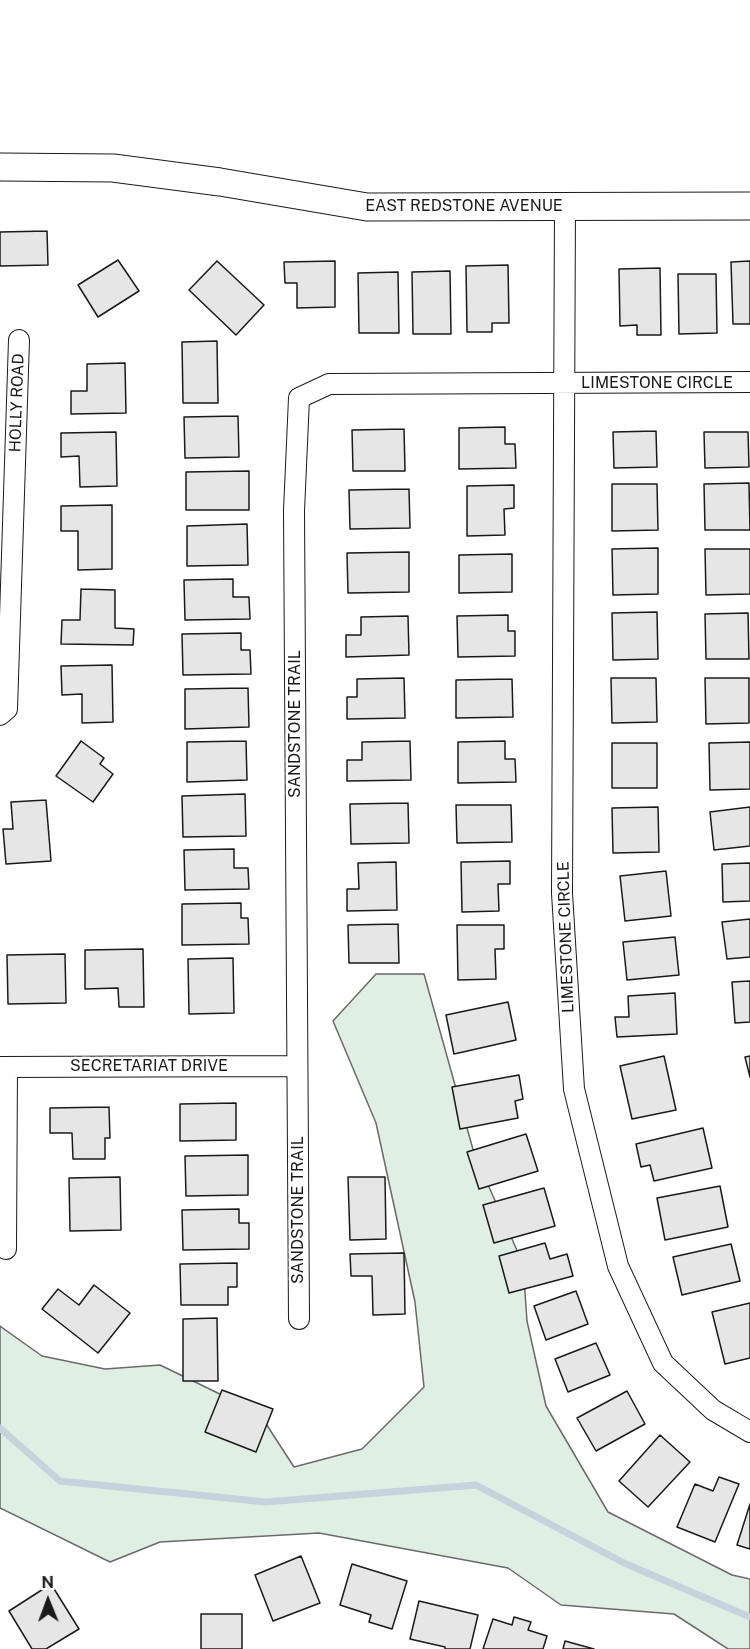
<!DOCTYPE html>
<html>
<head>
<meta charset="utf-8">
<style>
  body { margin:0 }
  #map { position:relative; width:750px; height:1649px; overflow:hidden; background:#fff; font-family:"Public Sans",sans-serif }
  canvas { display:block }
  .north { position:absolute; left:18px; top:1571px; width:60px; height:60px; -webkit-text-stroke:4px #fff; paint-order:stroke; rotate:359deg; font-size:16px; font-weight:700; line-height:24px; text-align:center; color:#1a1a1a }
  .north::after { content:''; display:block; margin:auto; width:21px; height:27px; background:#1a1a1a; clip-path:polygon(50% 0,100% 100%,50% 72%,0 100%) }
</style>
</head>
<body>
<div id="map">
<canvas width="750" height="1649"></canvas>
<div class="north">N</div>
</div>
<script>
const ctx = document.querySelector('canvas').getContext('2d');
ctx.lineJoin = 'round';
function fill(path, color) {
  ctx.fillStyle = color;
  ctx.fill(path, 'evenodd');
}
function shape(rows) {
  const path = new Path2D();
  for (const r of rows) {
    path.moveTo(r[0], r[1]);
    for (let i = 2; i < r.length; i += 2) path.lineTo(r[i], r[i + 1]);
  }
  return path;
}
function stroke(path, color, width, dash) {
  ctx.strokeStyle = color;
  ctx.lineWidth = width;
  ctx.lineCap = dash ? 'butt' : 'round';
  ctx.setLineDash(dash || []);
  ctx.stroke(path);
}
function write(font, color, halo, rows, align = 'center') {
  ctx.font = font + ' "Public Sans",sans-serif';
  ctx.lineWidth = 4.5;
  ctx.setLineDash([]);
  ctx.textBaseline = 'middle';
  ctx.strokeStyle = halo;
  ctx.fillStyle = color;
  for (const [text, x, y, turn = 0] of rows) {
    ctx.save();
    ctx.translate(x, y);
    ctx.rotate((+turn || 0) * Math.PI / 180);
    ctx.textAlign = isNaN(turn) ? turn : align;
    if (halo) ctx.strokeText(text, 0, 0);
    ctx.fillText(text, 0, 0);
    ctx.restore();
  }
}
const green = shape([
  [376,974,424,974,474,1153,523,1264,527,1321,546,1406,608,1512,732,1575,750,1579,750,1649,728,1649,674,1614,561,1605,508,1568,319,1533,160,1542,110,1562,0,1508,0,1326,42,1356,105,1369,160,1365,259,1413,294,1467,362,1449,424,1387,415,1302,376,1123,333,1021,376,974]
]);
const stream = shape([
  [0,1428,60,1481,266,1502,476,1485,624,1563,750,1617]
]);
const building = shape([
  [47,231,48,265,0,266,0,232,47,231],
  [118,260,139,291,98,317,78,285,118,260],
  [217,261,264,305,236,335,189,290,217,261],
  [335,261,335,307,297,308,297,283,285,283,284,262,335,261],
  [750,261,750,324,733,324,731,262,750,261],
  [508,265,509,323,492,323,492,332,467,332,466,266,508,265],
  [660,268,661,335,637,335,637,325,620,326,619,269,660,268],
  [450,271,451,334,413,334,412,272,450,271],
  [398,272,399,333,359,333,358,273,398,272],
  [678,274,716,274,717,333,679,334,678,274],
  [217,341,218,403,183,403,182,342,217,341],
  [125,363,126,413,71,414,71,391,87,391,87,364,125,363],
  [238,416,239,457,185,458,184,417,238,416],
  [505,427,505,444,515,444,516,468,459,469,459,428,505,427],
  [404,429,405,471,353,471,352,430,404,429],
  [656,431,657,467,614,468,613,432,656,431],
  [116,432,117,486,80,487,79,456,61,457,61,433,116,432],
  [704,432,748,432,749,467,705,468,704,432],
  [249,471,249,510,186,510,186,472,249,471],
  [749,483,750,530,705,530,704,484,749,483],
  [612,484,657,484,658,530,612,531,612,484],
  [514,485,514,508,504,509,505,535,467,536,467,486,514,485],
  [409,489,410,528,350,529,349,490,409,489],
  [112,505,112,569,78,570,78,531,61,531,61,506,112,505],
  [247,524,248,565,187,566,187,526,247,524],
  [658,548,658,594,613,595,612,549,658,548],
  [705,549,750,549,750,594,706,595,705,549],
  [409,552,409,592,348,593,347,553,409,552],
  [512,554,512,592,459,593,459,555,512,554],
  [233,579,233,597,249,597,250,619,185,620,184,580,233,579],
  [81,589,115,590,115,628,134,629,133,645,61,644,62,620,80,620,81,589],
  [657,612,658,659,613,660,612,613,657,612],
  [748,613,749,659,706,659,705,614,748,613],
  [508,615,508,631,515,631,515,656,458,657,457,616,508,615],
  [408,616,409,655,346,657,346,635,361,635,361,617,408,616],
  [241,633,241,650,250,650,251,674,183,675,182,634,241,633],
  [112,665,113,722,82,723,82,694,62,695,61,666,112,665],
  [404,678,405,718,347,719,347,697,357,697,357,679,404,678],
  [611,678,656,678,657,722,612,723,611,678],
  [705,678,749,678,749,723,706,724,705,678],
  [512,679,513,717,456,718,456,680,512,679],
  [248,688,249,727,185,729,185,689,248,688],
  [81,741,104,758,100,764,113,774,93,802,56,776,81,741],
  [246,741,247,780,187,782,187,742,246,741],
  [410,741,411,780,347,781,347,760,362,760,362,742,410,741],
  [505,741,505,759,515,759,516,782,458,783,458,742,505,741],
  [750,742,750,789,710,790,709,743,750,742],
  [612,743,657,743,657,788,612,788,612,743],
  [245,794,246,836,183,837,182,796,245,794],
  [46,800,51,861,6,864,3,829,13,829,11,802,46,800],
  [408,803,409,843,351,844,350,804,408,803],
  [456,805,511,805,512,842,457,843,456,805],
  [658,807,659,852,613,853,612,808,658,807],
  [750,807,750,846,714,850,710,812,750,807],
  [234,849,234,868,248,868,249,889,185,890,184,850,234,849],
  [510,861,510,884,498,884,499,911,462,912,461,862,510,861],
  [396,862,397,910,347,911,347,889,359,889,358,863,396,862],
  [750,863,750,901,723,902,722,864,750,863],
  [666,871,671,916,625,921,620,876,666,871],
  [241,903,241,918,248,918,249,944,182,945,182,904,241,903],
  [750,919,750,957,727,959,722,922,750,919],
  [398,924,399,963,349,963,348,925,398,924],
  [457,925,504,925,504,949,495,949,496,979,458,980,457,925],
  [675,937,679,975,627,980,623,942,675,937],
  [143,949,144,1007,119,1007,118,988,85,989,85,950,143,949],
  [65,954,66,1003,8,1004,7,955,65,954],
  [233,958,234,1013,189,1014,188,959,233,958],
  [750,981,750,1022,735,1023,732,982,750,981],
  [675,993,677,1034,617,1037,615,1017,629,1017,628,996,675,993],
  [508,1002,516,1040,454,1054,446,1015,508,1002],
  [664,1056,676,1110,632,1119,620,1066,664,1056],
  [750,1056,750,1077,745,1057,750,1056],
  [519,1075,523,1099,515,1101,518,1118,460,1129,452,1087,519,1075],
  [236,1103,236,1140,180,1141,180,1104,236,1103],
  [109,1107,110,1138,105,1138,105,1159,73,1159,72,1133,50,1133,50,1108,109,1107],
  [703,1128,712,1168,654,1181,650,1165,641,1167,636,1144,703,1128],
  [526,1134,538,1171,479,1189,467,1152,526,1134],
  [248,1155,248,1195,186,1196,185,1156,248,1155],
  [120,1177,121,1230,70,1231,69,1178,120,1177],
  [348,1177,385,1177,386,1239,350,1240,348,1177],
  [720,1186,728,1227,665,1240,657,1198,720,1186],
  [544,1188,555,1226,494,1243,483,1205,544,1188],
  [239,1209,239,1223,249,1223,249,1249,183,1250,182,1210,239,1209],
  [545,1243,550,1259,567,1254,573,1276,509,1293,499,1256,545,1243],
  [731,1244,740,1281,682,1295,673,1257,731,1244],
  [404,1253,405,1314,373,1315,372,1276,351,1276,350,1254,404,1253],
  [237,1263,237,1287,228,1287,228,1305,181,1305,180,1264,237,1263],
  [94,1285,130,1313,98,1353,42,1309,58,1289,79,1305,94,1285],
  [576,1291,588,1324,546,1340,534,1306,576,1291],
  [750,1303,750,1358,725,1364,712,1312,750,1303],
  [217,1318,218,1381,183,1381,183,1319,217,1318],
  [596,1343,610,1375,568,1392,555,1359,596,1343],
  [222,1390,273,1409,256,1452,205,1432,222,1390],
  [627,1391,645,1424,596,1451,577,1418,627,1391],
  [660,1435,690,1462,648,1507,619,1481,660,1435],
  [719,1477,739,1484,715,1542,677,1527,695,1484,713,1491,719,1477],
  [750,1504,750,1549,737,1545,750,1504],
  [301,1556,320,1603,273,1621,255,1575,301,1556],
  [352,1564,407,1581,392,1629,369,1622,371,1615,340,1605,352,1564],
  [51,1584,79,1629,46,1649,32,1649,9,1611,51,1584],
  [419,1601,478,1615,470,1649,445,1649,445,1647,410,1639,419,1601],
  [201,1614,242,1614,242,1649,201,1649,201,1614],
  [514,1617,531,1622,528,1630,547,1636,543,1649,483,1649,493,1619,512,1625,514,1617],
  [565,1641,594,1649,563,1649,565,1641]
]);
const street = shape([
  [565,206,562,893,574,1089,618,1266,663,1363,713,1410,750,1432],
  [0,715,7,709,19,340],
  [0,1067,297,1066],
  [6,1249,7,1067],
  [299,1319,294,511,299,398,329,384,750,382]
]);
const secondary = shape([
  [0,167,113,168,220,182,367,207,750,206]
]);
const streetNames = [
  ["EAST REDSTONE AVENUE",464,206],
  ["LIMESTONE CIRCLE",657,383],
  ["HOLLY ROAD",17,403,-88],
  ["SANDSTONE TRAIL",295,724,-90],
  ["LIMESTONE CIRCLE",566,937,-92],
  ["SECRETARIAT DRIVE",149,1066],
  ["SANDSTONE TRAIL",298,1210,-90]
];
fill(green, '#e0efe3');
stroke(green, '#6a6a6a', 1.5);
stroke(stream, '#c6d2dc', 7);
fill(building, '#e6e6e6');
stroke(building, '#1a1a1a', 1.5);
stroke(street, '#1a1a1a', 22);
stroke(secondary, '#1a1a1a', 29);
stroke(street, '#fff', 20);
stroke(secondary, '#fff', 27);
write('16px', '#1a1a1a', '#fff', streetNames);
</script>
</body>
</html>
